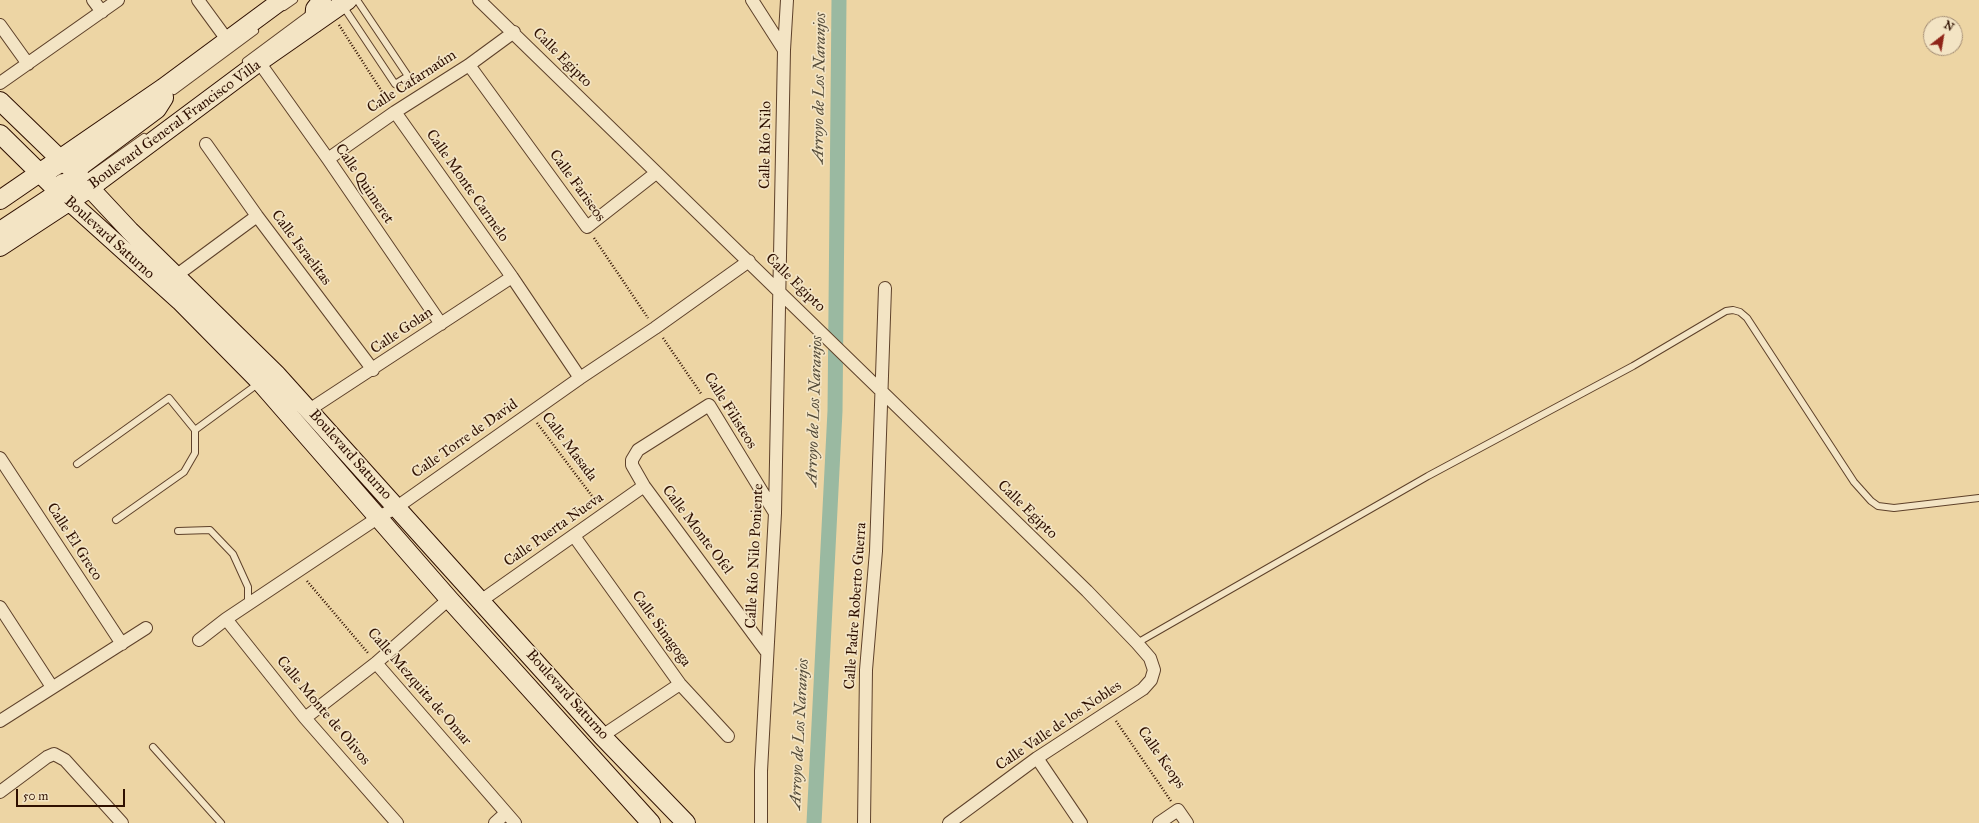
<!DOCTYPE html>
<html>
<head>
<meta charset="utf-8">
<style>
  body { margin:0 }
  #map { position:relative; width:1979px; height:823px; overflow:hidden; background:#edd5a4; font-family:"IM FELL Great Primer",serif }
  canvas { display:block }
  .north { position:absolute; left:1923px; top:16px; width:40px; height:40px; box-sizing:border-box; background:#f3e4c4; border:1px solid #a58f76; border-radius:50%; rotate:31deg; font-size:11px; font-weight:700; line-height:16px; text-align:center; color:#2f1001 }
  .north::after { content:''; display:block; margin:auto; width:14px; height:18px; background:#8f2418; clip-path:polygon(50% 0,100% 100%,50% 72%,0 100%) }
  .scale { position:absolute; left:16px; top:789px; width:109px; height:18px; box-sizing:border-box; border:2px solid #2f1001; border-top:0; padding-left:5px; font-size:12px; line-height:14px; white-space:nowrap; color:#2f1001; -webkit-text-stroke:3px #f3e4c4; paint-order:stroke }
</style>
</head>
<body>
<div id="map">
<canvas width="1979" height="823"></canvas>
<div class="north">N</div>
<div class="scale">50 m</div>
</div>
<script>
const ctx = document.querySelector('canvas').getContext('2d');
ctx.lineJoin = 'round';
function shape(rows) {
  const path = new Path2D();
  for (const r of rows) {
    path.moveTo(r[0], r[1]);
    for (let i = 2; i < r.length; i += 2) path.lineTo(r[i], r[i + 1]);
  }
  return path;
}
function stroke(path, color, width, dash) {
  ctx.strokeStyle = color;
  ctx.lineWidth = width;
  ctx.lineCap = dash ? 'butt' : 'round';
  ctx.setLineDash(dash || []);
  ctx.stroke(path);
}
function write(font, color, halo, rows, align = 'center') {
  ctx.font = font + ' "IM FELL Great Primer",serif';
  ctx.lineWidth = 3.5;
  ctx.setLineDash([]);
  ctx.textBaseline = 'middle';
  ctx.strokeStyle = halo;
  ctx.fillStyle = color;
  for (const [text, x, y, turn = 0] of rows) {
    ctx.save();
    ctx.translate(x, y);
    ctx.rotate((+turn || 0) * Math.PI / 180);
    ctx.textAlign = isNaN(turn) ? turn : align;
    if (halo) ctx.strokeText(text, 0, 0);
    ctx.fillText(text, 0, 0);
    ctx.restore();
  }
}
const canal = shape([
  [814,823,835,411,839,0]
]);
const path = shape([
  [339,25,388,101],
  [594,238,648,318],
  [663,338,702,395],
  [537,423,598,504],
  [307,581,368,653],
  [1116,721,1171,801]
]);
const lane = shape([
  [343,6,395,84,408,76,357,0],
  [284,7,294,0],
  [246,61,312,12],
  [174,91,255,31],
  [48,178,67,166],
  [85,179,144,137],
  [77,464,169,398,195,430,259,383],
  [116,520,184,472,195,453,195,430],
  [178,531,210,530,233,554,248,587,248,605],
  [1137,643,1428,476,1633,366,1726,311,1733,310,1740,312,1747,318,1854,482,1871,501,1878,506,1894,508,1979,498],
  [153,747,221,823]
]);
const street = shape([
  [93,0,102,12],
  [198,0,228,41],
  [479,0,1087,591,1137,643,1150,658,1154,670,1151,680,1143,689,1037,758,949,823],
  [752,0,784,50],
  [0,25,28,64],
  [259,62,328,159,441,324],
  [469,65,587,227,656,173],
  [0,83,118,0],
  [395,112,512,277,580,378],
  [206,144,257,216,373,370],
  [328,159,395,112,469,65,514,32],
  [177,275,257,216],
  [309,410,512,277],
  [0,458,122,644],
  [574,536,680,684,728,736],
  [482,600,644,486],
  [0,607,52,687],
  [226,619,305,718,397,823],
  [199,640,226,619,379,517,397,507,580,378,655,328,749,261],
  [766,651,644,486,632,465,632,460,638,450,709,405,775,513],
  [376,663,515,823],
  [305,718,376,663,449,599],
  [0,721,146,628],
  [602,736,680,684],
  [1037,758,1081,823],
  [0,792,47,757,54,754,65,760,122,823],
  [495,823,506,813],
  [761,823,761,771,775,513,784,50,787,0],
  [864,823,866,670,876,551,885,288],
  [1159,823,1178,810,1187,823]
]);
const secondary = shape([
  [314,24,315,9,322,0],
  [0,101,60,159,74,171,130,231,277,375,602,736,686,823],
  [0,134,59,192,180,301,260,382,449,599,651,823],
  [0,200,163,88,282,0],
  [69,201,70,182,74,171,157,109,164,98,163,88],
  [0,231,59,192,63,183],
  [0,247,90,188,259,62,348,0]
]);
const streetNames = [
  ["Calle Egipto",562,58,45],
  ["Calle Cafarnaúm",412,82,-33],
  ["Boulevard General Francisco Villa",175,125,-36],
  ["Calle Río Nilo",766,145,-89],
  ["Calle Quimeret",364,184,56],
  ["Calle Monte Carmelo",467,186,55],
  ["Calle Fariseos",577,186,54],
  ["Boulevard Saturno",109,238,42],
  ["Calle Israelitas",301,248,53],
  ["Calle Egipto",795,283,44],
  ["Calle Golan",402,331,-34],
  ["Calle Filisteos",730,411,58],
  ["Calle Torre de David",465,439,-35],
  ["Calle Masada",569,447,53],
  ["Boulevard Saturno",350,455,48],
  ["Calle Egipto",1027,510,44],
  ["Calle Puerta Nueva",554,530,-35],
  ["Calle Monte Ofel",697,530,53],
  ["Calle El Greco",74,542,57],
  ["Calle Río Nilo Poniente",755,556,-87],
  ["Calle Padre Roberto Guerra",856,606,-86],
  ["Calle Sinagoga",661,629,54],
  ["Calle Mezquita de Omar",419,687,49],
  ["Boulevard Saturno",567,695,48],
  ["Calle Monte de Olivos",323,711,50],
  ["Calle Valle de los Nobles",1059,726,-34],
  ["Calle Keops",1161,758,55]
];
const waterNames = [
  ["Arroyo de Los Naranjos",820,88,-89],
  ["Arroyo de Los Naranjos",815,411,-88],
  ["Arroyo de Los Naranjos",800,734,-87]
];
stroke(canal, '#9ab9a1', 15);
stroke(lane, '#5e412a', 8);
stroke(street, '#5e412a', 14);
stroke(secondary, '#2f1001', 20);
stroke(path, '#2f1001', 2.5, [1, 2]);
stroke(lane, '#f3e4c4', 6);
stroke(street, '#f3e4c4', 12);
stroke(secondary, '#f3e4c4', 18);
write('15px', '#2f1001', '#f3e4c4', streetNames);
write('italic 16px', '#544b39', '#f3e4c4', waterNames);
</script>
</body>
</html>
